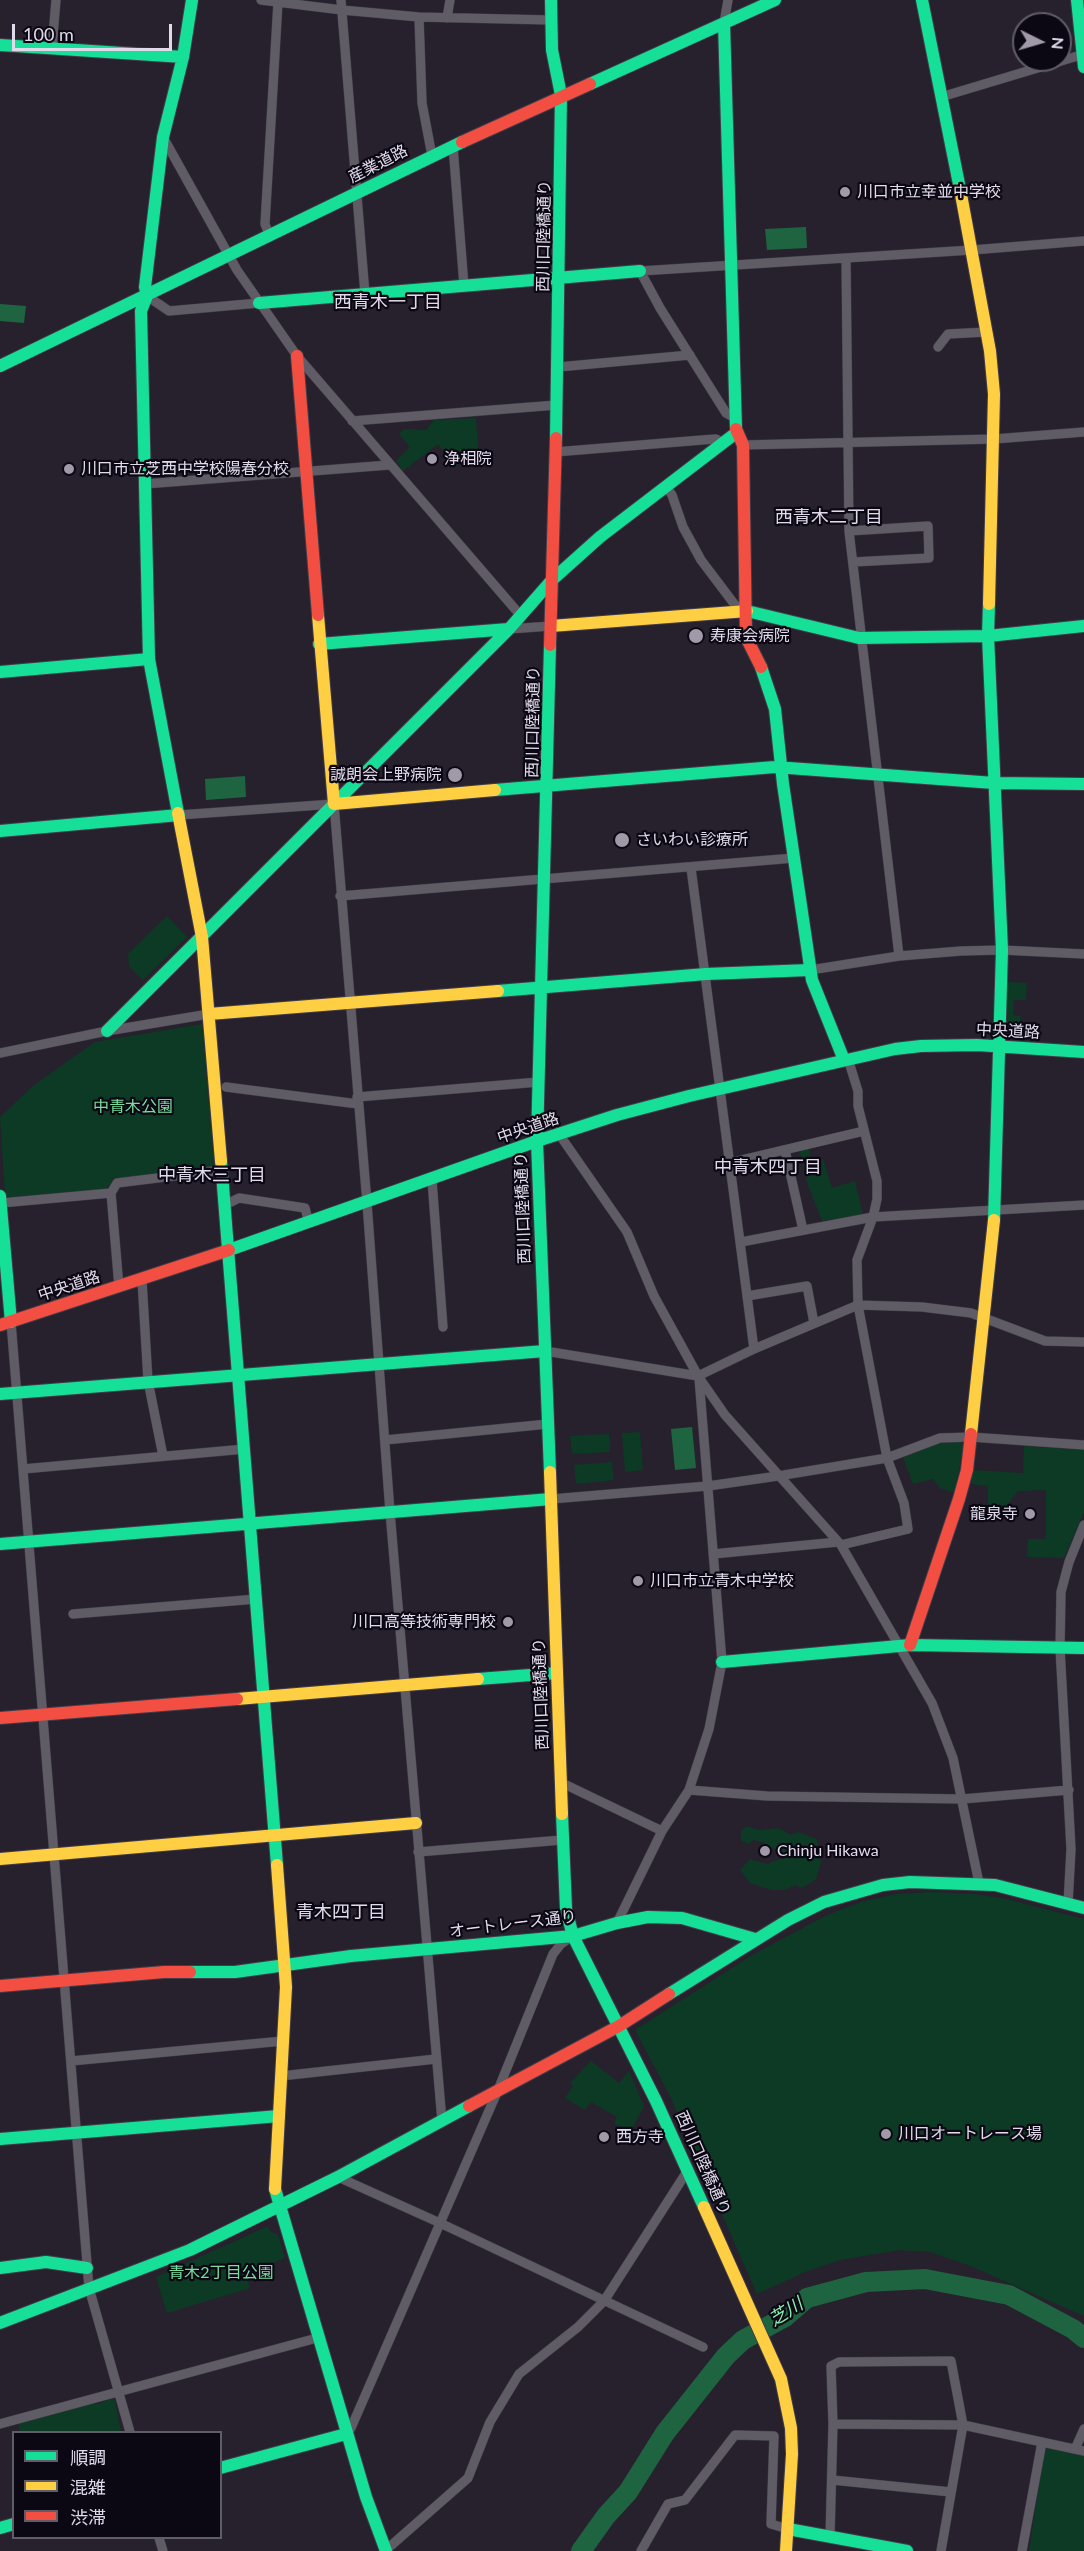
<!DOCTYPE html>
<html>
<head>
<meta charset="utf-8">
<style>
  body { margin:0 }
  #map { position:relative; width:1084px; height:2551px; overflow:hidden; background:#26212d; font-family:Lato,"Noto Sans JP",sans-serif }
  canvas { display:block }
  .legend { position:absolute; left:12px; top:2431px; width:210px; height:108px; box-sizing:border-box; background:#0c0813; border:2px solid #615c69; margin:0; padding:8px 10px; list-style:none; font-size:18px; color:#e0daea }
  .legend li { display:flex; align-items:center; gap:12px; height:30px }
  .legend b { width:30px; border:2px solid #615c69 }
  .north { position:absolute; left:1012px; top:12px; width:60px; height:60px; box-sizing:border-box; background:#0c0813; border:2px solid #615c69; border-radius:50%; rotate:95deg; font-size:16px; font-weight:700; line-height:24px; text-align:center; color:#e0daea }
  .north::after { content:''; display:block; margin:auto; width:21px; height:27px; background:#9f99a8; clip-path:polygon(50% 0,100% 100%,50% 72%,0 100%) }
  .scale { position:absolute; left:12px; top:24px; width:160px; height:27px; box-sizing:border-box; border:3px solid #e0daea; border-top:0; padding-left:8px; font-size:18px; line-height:21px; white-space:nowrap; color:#e0daea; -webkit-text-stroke:4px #0c0813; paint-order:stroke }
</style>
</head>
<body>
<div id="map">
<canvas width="1084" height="2551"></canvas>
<ul class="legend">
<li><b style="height:8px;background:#16e098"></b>順調</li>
<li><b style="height:8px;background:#ffcf43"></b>混雑</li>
<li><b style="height:8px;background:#f24e42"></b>渋滞</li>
</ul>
<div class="north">N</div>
<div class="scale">100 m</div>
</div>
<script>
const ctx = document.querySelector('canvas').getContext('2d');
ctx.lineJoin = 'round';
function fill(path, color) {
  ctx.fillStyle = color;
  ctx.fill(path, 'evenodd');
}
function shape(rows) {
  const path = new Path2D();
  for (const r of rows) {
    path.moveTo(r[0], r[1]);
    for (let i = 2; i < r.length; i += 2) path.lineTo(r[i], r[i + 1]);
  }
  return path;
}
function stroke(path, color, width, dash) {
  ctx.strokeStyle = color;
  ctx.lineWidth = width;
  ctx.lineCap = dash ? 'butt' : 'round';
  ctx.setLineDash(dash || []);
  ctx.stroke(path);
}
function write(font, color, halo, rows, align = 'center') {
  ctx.font = font + ' Lato,"Noto Sans JP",sans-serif';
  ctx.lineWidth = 4.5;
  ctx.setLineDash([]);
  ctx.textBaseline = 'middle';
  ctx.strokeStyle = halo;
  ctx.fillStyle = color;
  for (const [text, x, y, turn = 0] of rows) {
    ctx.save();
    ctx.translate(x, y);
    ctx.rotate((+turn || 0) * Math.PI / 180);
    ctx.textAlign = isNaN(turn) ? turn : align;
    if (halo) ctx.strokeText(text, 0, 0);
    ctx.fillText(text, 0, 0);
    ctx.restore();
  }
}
const green = shape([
  [476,418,479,461,472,454,455,467,438,444,403,471,396,461,410,447,399,434,404,429,426,430,434,420],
  [167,916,187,937,143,980,129,966,128,954],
  [1008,982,1027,983,1026,1000,1014,1000,1013,1015,1021,1016,1020,1024,1005,1023],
  [202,1024,214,1164,211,1168,114,1179,106,1189,10,1198,5,1195,0,1117,34,1085,95,1042],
  [808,1147,812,1161,823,1159,832,1188,855,1181,863,1215,822,1221,808,1185,799,1149],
  [640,1432,643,1470,625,1472,622,1433],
  [609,1434,610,1452,572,1454,570,1436],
  [945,1441,962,1442,964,1446,954,1493,940,1488,933,1479,913,1484,903,1457],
  [1024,1446,1084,1450,1084,1512,1064,1558,1027,1557,1028,1539,1046,1539,1046,1490,1018,1491,1006,1506,988,1506,988,1486,971,1484,973,1470,1023,1473],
  [612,1462,614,1480,576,1484,574,1465],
  [747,1826,759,1830,778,1828,791,1835,798,1832,817,1839,821,1863,816,1879,802,1888,795,1885,785,1890,771,1890,750,1883,740,1870,750,1859,767,1864,776,1860,784,1859,786,1856,763,1842,753,1840,749,1844,741,1841,741,1831],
  [931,1892,975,1894,1006,1899,1084,1919,1084,2316,968,2265,930,2252,900,2250,840,2260,805,2272,757,2294,671,2098,635,2030,754,1954,827,1915,861,1902,896,1894],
  [591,2061,619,2083,629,2071,644,2106,629,2135,623,2132,624,2128,614,2124,617,2117,591,2102,585,2110,565,2098,573,2086,570,2083],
  [268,2226,270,2231,278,2235,285,2258,245,2273,250,2288,167,2313,156,2277],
  [112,2398,115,2400,121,2432,20,2432,18,2422,89,2404,99,2404],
  [1049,2447,1084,2455,1084,2551,1029,2551,1044,2452]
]);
const water = shape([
  [806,227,807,248,767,250,765,229],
  [0,304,26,306,24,323,0,321],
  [245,776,246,797,206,800,205,779],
  [692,1427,696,1468,675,1470,671,1429]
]);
const river = shape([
  [581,2551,606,2516,628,2492,665,2433,726,2356,743,2340,785,2317,807,2298,866,2282,925,2279,1009,2295,1073,2329,1084,2338]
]);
const street = shape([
  [261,0,342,10,419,17,550,20],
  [341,0,365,294],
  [419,17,422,103,432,156],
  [447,18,450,0],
  [724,23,728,0],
  [52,48,56,0],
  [941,97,1084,54],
  [163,137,237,270,297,356,521,616],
  [453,146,464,286],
  [270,237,265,224,278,2],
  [846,258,849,531,899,956],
  [147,296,169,311,259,303],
  [938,347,948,334,987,332],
  [558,367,690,355],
  [737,419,726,413,660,308,640,271,972,250,1084,241],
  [352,421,557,405],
  [743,445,994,439,1084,432],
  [555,452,702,440,716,439,723,443],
  [145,484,389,465],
  [667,488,672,495,683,527,701,560,735,605,746,611],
  [849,531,928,526,929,558,853,562],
  [509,629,551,626],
  [179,815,334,804,367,1203,390,1512,442,2121],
  [691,868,754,1349],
  [340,896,794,858],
  [810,970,899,956,961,951,1002,950,1084,954],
  [0,1053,107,1031,209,1014],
  [226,1087,358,1104],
  [357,1097,539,1082],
  [559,1134,627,1232,654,1296,698,1376,725,1415,841,1545,932,1703,953,1758,979,1883],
  [785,1150,803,1230],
  [729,1163,864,1131],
  [432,1180,443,1327],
  [111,1193,119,1287],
  [1,1203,111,1193,117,1183,222,1170],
  [225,1205,239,1198,305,1208,309,1223],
  [741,1242,873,1217,1084,1205],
  [142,1280,148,1381,163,1456],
  [747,1296,807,1286,814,1323],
  [11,1322,89,2288,130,2432],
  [545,1351,698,1376,754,1349,858,1305,922,1307,971,1313,1045,1341,1084,1342],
  [385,1440,548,1424],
  [23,1469,245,1449],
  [551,1499,708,1486,778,1476,887,1458,940,1438,971,1437,1084,1445],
  [841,1545,908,1529,904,1503,887,1458,858,1305,857,1260,873,1217,877,1199,877,1181,858,1106,858,1091,848,1059],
  [713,1554,838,1542],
  [73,1614,257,1599],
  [560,1782,662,1831],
  [689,1790,767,1796,962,1799,1069,1790],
  [418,1852,562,1840],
  [1068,1904,1071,1849,1060,1648,1061,1592,1069,1562,1084,1525],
  [617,1923,662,1831,689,1790,709,1729,722,1662,699,1378],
  [71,2061,283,2041],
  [281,2076,436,2059],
  [338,2177,440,2223,703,2347],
  [0,2424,317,2338],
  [833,2424,963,2425,1084,2451],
  [346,2434,351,2428,498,2090,553,1954,561,1944,571,1937],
  [1075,2449,1084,2429],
  [832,2480,951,2492],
  [830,2537,833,2424,831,2366,839,2362,951,2361,963,2425,941,2551],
  [159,2538,163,2551],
  [386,2550,468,2478,490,2422,519,2374,578,2327,604,2301,688,2170],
  [641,2551,668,2504,685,2500,735,2435,774,2436,771,2524,788,2529],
  [1022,2551,1042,2442]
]);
const fast = shape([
  [551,0,552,50,561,95,556,438],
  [922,0,960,189],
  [1077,0,1084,67],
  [724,23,736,429],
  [0,45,183,57],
  [590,84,775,0],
  [259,303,640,271],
  [0,366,462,142],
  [989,604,988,636,1002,950,994,1220],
  [747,611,859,638,988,636,1084,626],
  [319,644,509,629],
  [761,667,775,709,783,784,812,980,844,1060],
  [0,672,149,659],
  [495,790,775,767,994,783,1084,784],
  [178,813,149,659,141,311,147,296,145,287,163,137,183,57,192,0],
  [0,831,179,815],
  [498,991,706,974,810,970],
  [107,1031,509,629,552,580,600,537,736,433],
  [221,1161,277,1865],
  [0,1196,11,1322],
  [229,1250,537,1141,617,1115,689,1096,895,1049,921,1046,977,1045,1084,1052],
  [0,1394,545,1351],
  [550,1472,537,1141,550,645],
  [0,1544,551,1499],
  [722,1662,910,1645,1084,1648],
  [478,1679,557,1673],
  [562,1814,566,1909,573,1936,656,2101,704,2207],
  [190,1972,235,1972,351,1956,573,1936,617,1923,648,1917,682,1918,755,1939],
  [669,1994,788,1920,824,1902,883,1885,910,1882,995,1885,1084,1908],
  [0,2139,279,2116],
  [275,2189,366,2497,386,2551],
  [0,2268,46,2262,87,2268],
  [0,2323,190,2250,338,2177,469,2106],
  [220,2468,346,2434],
  [0,2528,14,2524],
  [788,2529,907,2551]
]);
const slow = shape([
  [960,189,990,351,994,394,989,604],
  [318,615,334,804,495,790],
  [551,626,747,611],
  [178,813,202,937,221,1161],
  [209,1014,498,991],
  [971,1434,994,1220],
  [550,1472,562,1814],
  [237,1699,478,1679],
  [0,1859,416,1823],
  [275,2189,286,1987,277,1865],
  [704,2207,781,2379,791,2428,792,2454,786,2551]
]);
const jam = shape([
  [462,142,590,84],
  [297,356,318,615],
  [736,429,743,445,746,637,761,667],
  [550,645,556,438],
  [0,1325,229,1250],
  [910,1645,959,1499,967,1470,971,1434],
  [0,1718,237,1699],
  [0,1986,164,1972,190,1972],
  [469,2106,619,2026,669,1994]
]);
const markers = [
  [845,192,6,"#9f99a8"],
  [432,459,6,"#9f99a8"],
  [69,469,6,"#9f99a8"],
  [696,636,8,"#9f99a8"],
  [455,775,8,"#9f99a8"],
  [622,840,8,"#9f99a8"],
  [1030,1514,6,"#9f99a8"],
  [638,1581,6,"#9f99a8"],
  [508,1622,6,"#9f99a8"],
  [765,1851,6,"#9f99a8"],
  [886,2134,6,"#9f99a8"],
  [604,2137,6,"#9f99a8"]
];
const streetNames = [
  ["産業道路",378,164,-27],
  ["西川口陸橋通り",544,236,-89],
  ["西川口陸橋通り",533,722,-89],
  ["中央道路",1008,1031,3],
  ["中央道路",528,1128,-19],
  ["西川口陸橋通り",523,1208,-92],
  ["中央道路",69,1286,-18],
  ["西川口陸橋通り",541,1694,-92],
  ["オートレース通り",513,1924,-7],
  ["西川口陸橋通り",703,2163,66]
];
const poiNames = [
  ["川口市立幸並中学校",857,192],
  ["浄相院",444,459],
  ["川口市立芝西中学校陽春分校",81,469],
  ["寿康会病院",710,636],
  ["誠朗会上野病院",442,775,"right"],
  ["さいわい診療所",636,840],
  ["龍泉寺",1018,1514,"right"],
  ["川口市立青木中学校",650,1581],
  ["川口高等技術専門校",496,1622,"right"],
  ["Chinju Hikawa",777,1851],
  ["川口オートレース場",898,2134],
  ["西方寺",616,2137]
];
const parkNames = [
  ["中青木公園",133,1107],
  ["青木2丁目公園",221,2273]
];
const neighbourhoodNames = [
  ["西青木一丁目",388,302],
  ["西青木二丁目",829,517],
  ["中青木四丁目",768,1167],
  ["中青木三丁目",212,1175],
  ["青木四丁目",341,1912]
];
const waterNames = [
  ["芝川",786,2312,-32]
];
fill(green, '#0d3a24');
fill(water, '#1f6440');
stroke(river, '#1f6440', 20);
stroke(street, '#413c48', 10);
stroke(fast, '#413c48', 14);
stroke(slow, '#413c48', 14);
stroke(jam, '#413c48', 14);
stroke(street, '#605c66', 9);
stroke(fast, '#16e098', 12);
stroke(slow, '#ffcf43', 12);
stroke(jam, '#f24e42', 12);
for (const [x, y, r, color] of markers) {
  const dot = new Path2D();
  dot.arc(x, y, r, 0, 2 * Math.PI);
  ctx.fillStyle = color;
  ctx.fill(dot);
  stroke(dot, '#0c0813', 2);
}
write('16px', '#e0daea', '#0c0813', streetNames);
write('16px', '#e0daea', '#0c0813', poiNames, 'left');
write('16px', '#78dd9f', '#0c0813', parkNames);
write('18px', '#e0daea', '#0c0813', neighbourhoodNames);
write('italic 18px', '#89eeb0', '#0c0813', waterNames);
</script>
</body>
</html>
